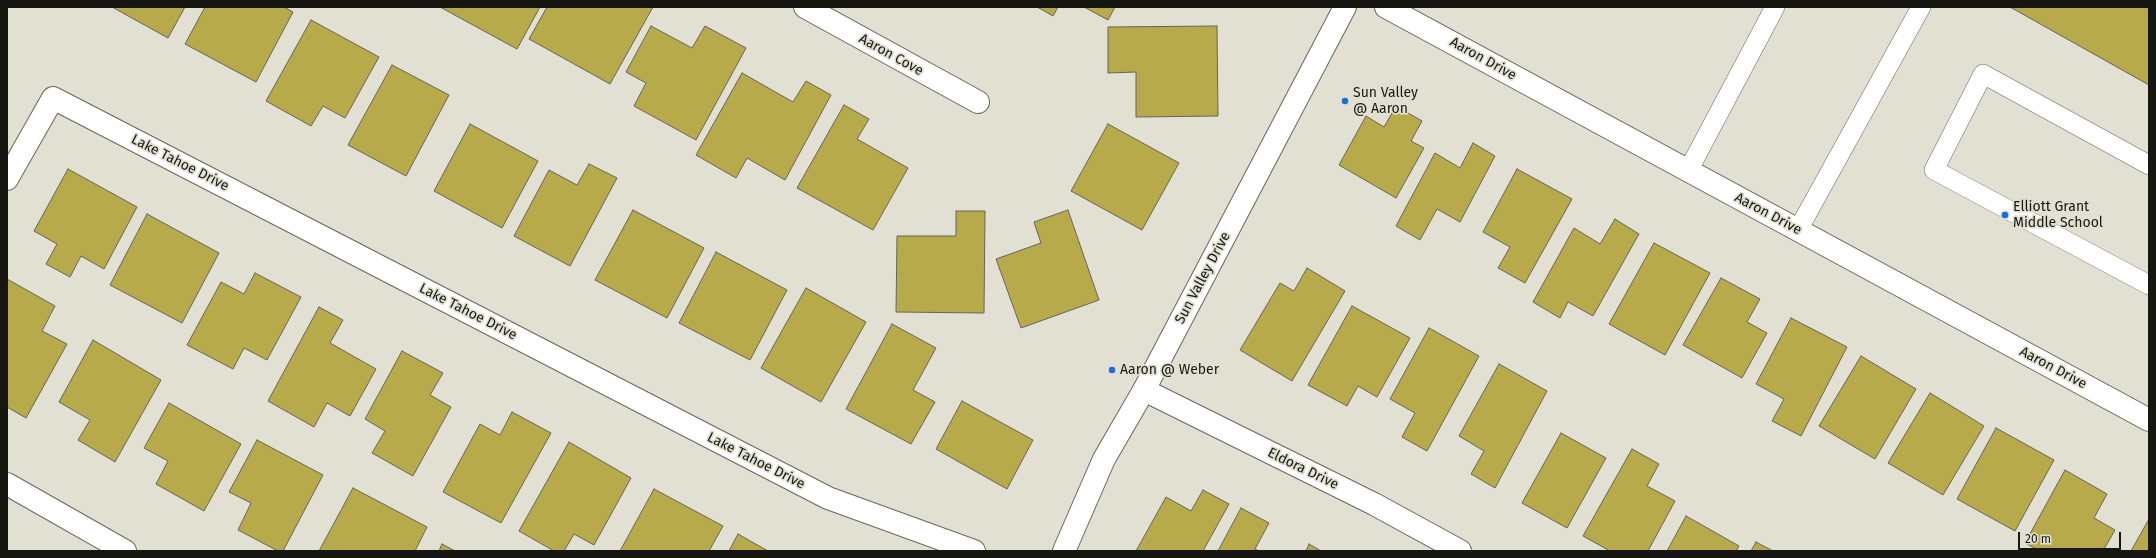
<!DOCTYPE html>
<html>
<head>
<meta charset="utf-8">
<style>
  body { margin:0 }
  #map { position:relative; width:2156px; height:558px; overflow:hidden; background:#e1e0d3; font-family:"Fira Sans",sans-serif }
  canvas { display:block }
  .frame { position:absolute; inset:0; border:8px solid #171712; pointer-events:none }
  .scale { position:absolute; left:2018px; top:532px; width:103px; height:18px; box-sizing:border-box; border:2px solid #171712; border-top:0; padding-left:5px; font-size:12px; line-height:14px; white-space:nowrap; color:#171712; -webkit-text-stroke:3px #e1e0d3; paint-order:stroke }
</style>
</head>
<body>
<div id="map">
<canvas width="2156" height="558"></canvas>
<div class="frame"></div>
<div class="scale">20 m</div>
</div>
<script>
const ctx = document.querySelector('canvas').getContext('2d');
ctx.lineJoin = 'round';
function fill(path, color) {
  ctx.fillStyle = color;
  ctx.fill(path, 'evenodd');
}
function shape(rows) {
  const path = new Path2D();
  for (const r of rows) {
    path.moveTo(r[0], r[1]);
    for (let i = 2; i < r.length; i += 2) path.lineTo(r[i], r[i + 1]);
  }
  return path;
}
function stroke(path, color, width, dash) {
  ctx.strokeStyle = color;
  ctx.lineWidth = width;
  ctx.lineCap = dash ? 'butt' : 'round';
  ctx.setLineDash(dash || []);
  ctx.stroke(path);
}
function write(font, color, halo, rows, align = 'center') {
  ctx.font = font + ' "Fira Sans",sans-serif';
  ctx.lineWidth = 3.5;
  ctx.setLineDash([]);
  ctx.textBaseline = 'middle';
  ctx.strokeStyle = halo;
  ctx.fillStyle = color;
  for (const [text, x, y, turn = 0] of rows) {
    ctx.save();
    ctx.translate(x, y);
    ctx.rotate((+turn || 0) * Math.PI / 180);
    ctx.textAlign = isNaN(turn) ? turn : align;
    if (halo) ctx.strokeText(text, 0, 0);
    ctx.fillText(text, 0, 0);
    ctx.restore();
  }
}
const building = shape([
  [112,7,185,7,168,38,112,7],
  [205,7,284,7,293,12,256,82,185,44,205,7],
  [440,7,540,7,517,49,440,7],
  [547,7,653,7,610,84,529,39,547,7],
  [1037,7,1058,7,1053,16,1037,7],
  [1084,7,1115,7,1108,20,1084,7],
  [2010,7,2149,7,2149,85,2010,7],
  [311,20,379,57,345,118,323,106,311,126,266,101,311,20],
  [651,26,692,48,705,26,746,48,696,140,634,106,646,83,626,72,651,26],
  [1217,26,1218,116,1136,117,1136,72,1108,73,1108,27,1217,26],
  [392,65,449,95,406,176,348,145,392,65],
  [742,73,793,102,806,81,831,95,785,180,747,158,736,178,696,155,742,73],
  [844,105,869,119,857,139,908,168,873,230,797,188,844,105],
  [1396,106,1422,121,1411,141,1424,148,1396,198,1339,165,1366,116,1384,127,1396,106],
  [470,124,538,161,502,228,434,191,470,124],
  [1108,124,1179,163,1142,230,1071,191,1108,124],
  [1473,143,1495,156,1460,222,1437,209,1420,240,1396,226,1435,153,1460,168,1473,143],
  [589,164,617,178,570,266,514,236,549,170,577,185,589,164],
  [68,169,137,207,104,269,81,256,70,277,46,264,57,244,34,231,68,169],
  [1517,169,1572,199,1525,283,1498,268,1510,247,1483,232,1517,169],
  [633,210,704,248,667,318,595,280,633,210],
  [1068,210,1099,300,1021,328,996,259,1041,243,1034,222,1068,210],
  [956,211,985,211,984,313,896,312,897,236,956,236,956,211],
  [147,214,219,253,182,323,110,285,147,214],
  [1615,219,1639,234,1593,316,1568,302,1560,318,1533,302,1574,228,1600,244,1615,219],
  [1654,243,1710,273,1665,355,1609,324,1654,243],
  [716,252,787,290,750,360,679,323,716,252],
  [1307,268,1345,291,1292,381,1240,350,1280,283,1294,291,1307,268],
  [255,273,301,297,267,360,244,348,233,369,187,345,221,282,244,294,255,273],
  [1721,278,1760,299,1747,322,1767,333,1742,378,1683,345,1721,278],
  [7,279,55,306,42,331,67,344,26,418,7,407,7,279],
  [806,288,866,322,821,402,761,368,806,288],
  [1352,306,1410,338,1377,397,1358,386,1347,406,1308,385,1352,306],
  [319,307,343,320,330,343,376,369,350,416,327,403,314,427,268,401,319,307],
  [1791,318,1847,347,1801,436,1772,421,1784,399,1756,384,1791,318],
  [892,324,936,348,913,390,935,402,911,444,846,409,892,324],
  [1429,328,1479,356,1427,451,1402,437,1415,413,1390,399,1429,328],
  [93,340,161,380,115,462,78,440,90,420,59,402,93,340],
  [402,351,443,373,430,395,451,407,413,476,372,453,385,431,365,419,402,351],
  [1861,356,1916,389,1875,459,1819,426,1861,356],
  [1499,364,1547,391,1495,488,1471,474,1484,451,1459,436,1499,364],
  [1930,393,1984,426,1943,495,1888,463,1930,393],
  [962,401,1033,440,1007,489,936,449,962,401],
  [169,403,241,444,204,511,156,484,168,461,144,448,169,403],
  [512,412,551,433,501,523,443,492,480,424,500,435,512,412],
  [1996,428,2054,460,2015,531,1957,499,1996,428],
  [1561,433,1606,458,1567,528,1522,503,1561,433],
  [257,440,323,475,283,551,278,551,238,530,251,503,229,492,257,440],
  [569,442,631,478,594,545,574,534,564,551,554,551,519,531,569,442],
  [1632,449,1659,464,1647,486,1675,501,1648,551,1610,551,1583,536,1632,449],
  [2065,470,2107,494,2094,518,2115,530,2103,551,2040,551,2025,543,2065,470],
  [353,488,427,527,415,551,319,551,353,488],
  [654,489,723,526,709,551,620,551,654,489],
  [1203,490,1229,504,1203,551,1136,551,1166,497,1191,511,1203,490],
  [1241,508,1269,523,1255,549,1259,551,1218,551,1241,508],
  [1686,516,1739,546,1736,551,1667,551,1686,516],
  [2149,519,2149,551,2131,551,2149,519],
  [738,534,768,551,729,551,738,534],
  [1756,542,1773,551,1751,551,1756,542],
  [442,544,455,551,439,551,442,544],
  [1309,544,1321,551,1306,551,1309,544]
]);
const service = shape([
  [2149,165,1983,74,1934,170,2149,285],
  [1688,171,1775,7],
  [1798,230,1921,7]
]);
const minor = shape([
  [805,7,978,102],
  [7,179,53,98,828,498,974,551],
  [1144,390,1374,504,1460,551],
  [7,484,125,551]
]);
const tertiary = shape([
  [1386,7,2149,420],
  [1064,551,1104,459,1144,390,1345,7]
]);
const markers = [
  [1345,101,4,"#186dd7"],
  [2005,215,4,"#186dd7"],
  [1112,370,4,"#186dd7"]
];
const streetNames = [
  ["Aaron Cove",891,55,29],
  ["Aaron Drive",1483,59,29],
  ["Lake Tahoe Drive",180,163,27],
  ["Aaron Drive",1768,214,28],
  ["Sun Valley Drive",1203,278,-62],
  ["Lake Tahoe Drive",468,312,27],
  ["Aaron Drive",2053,368,28],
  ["Lake Tahoe Drive",756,461,27],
  ["Eldora Drive",1303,469,26]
];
const poiNames = [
  ["Sun Valley",1353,93],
  ["@ Aaron",1353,109],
  ["Elliott Grant",2013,207],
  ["Middle School",2013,223],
  ["Aaron @ Weber",1120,370]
];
fill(building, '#b7aa4b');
stroke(building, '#666459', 1);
stroke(service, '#68675b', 20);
stroke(minor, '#68675b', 24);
stroke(tertiary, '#68675b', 24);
stroke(service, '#fff', 19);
stroke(minor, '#fff', 22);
stroke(tertiary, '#fff', 22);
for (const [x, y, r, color] of markers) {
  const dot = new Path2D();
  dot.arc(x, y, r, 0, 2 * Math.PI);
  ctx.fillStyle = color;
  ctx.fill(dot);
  stroke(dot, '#e1e0d3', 1.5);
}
write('14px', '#171712', '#e1e0d3', streetNames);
write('14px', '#171712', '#e1e0d3', poiNames, 'left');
</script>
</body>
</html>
